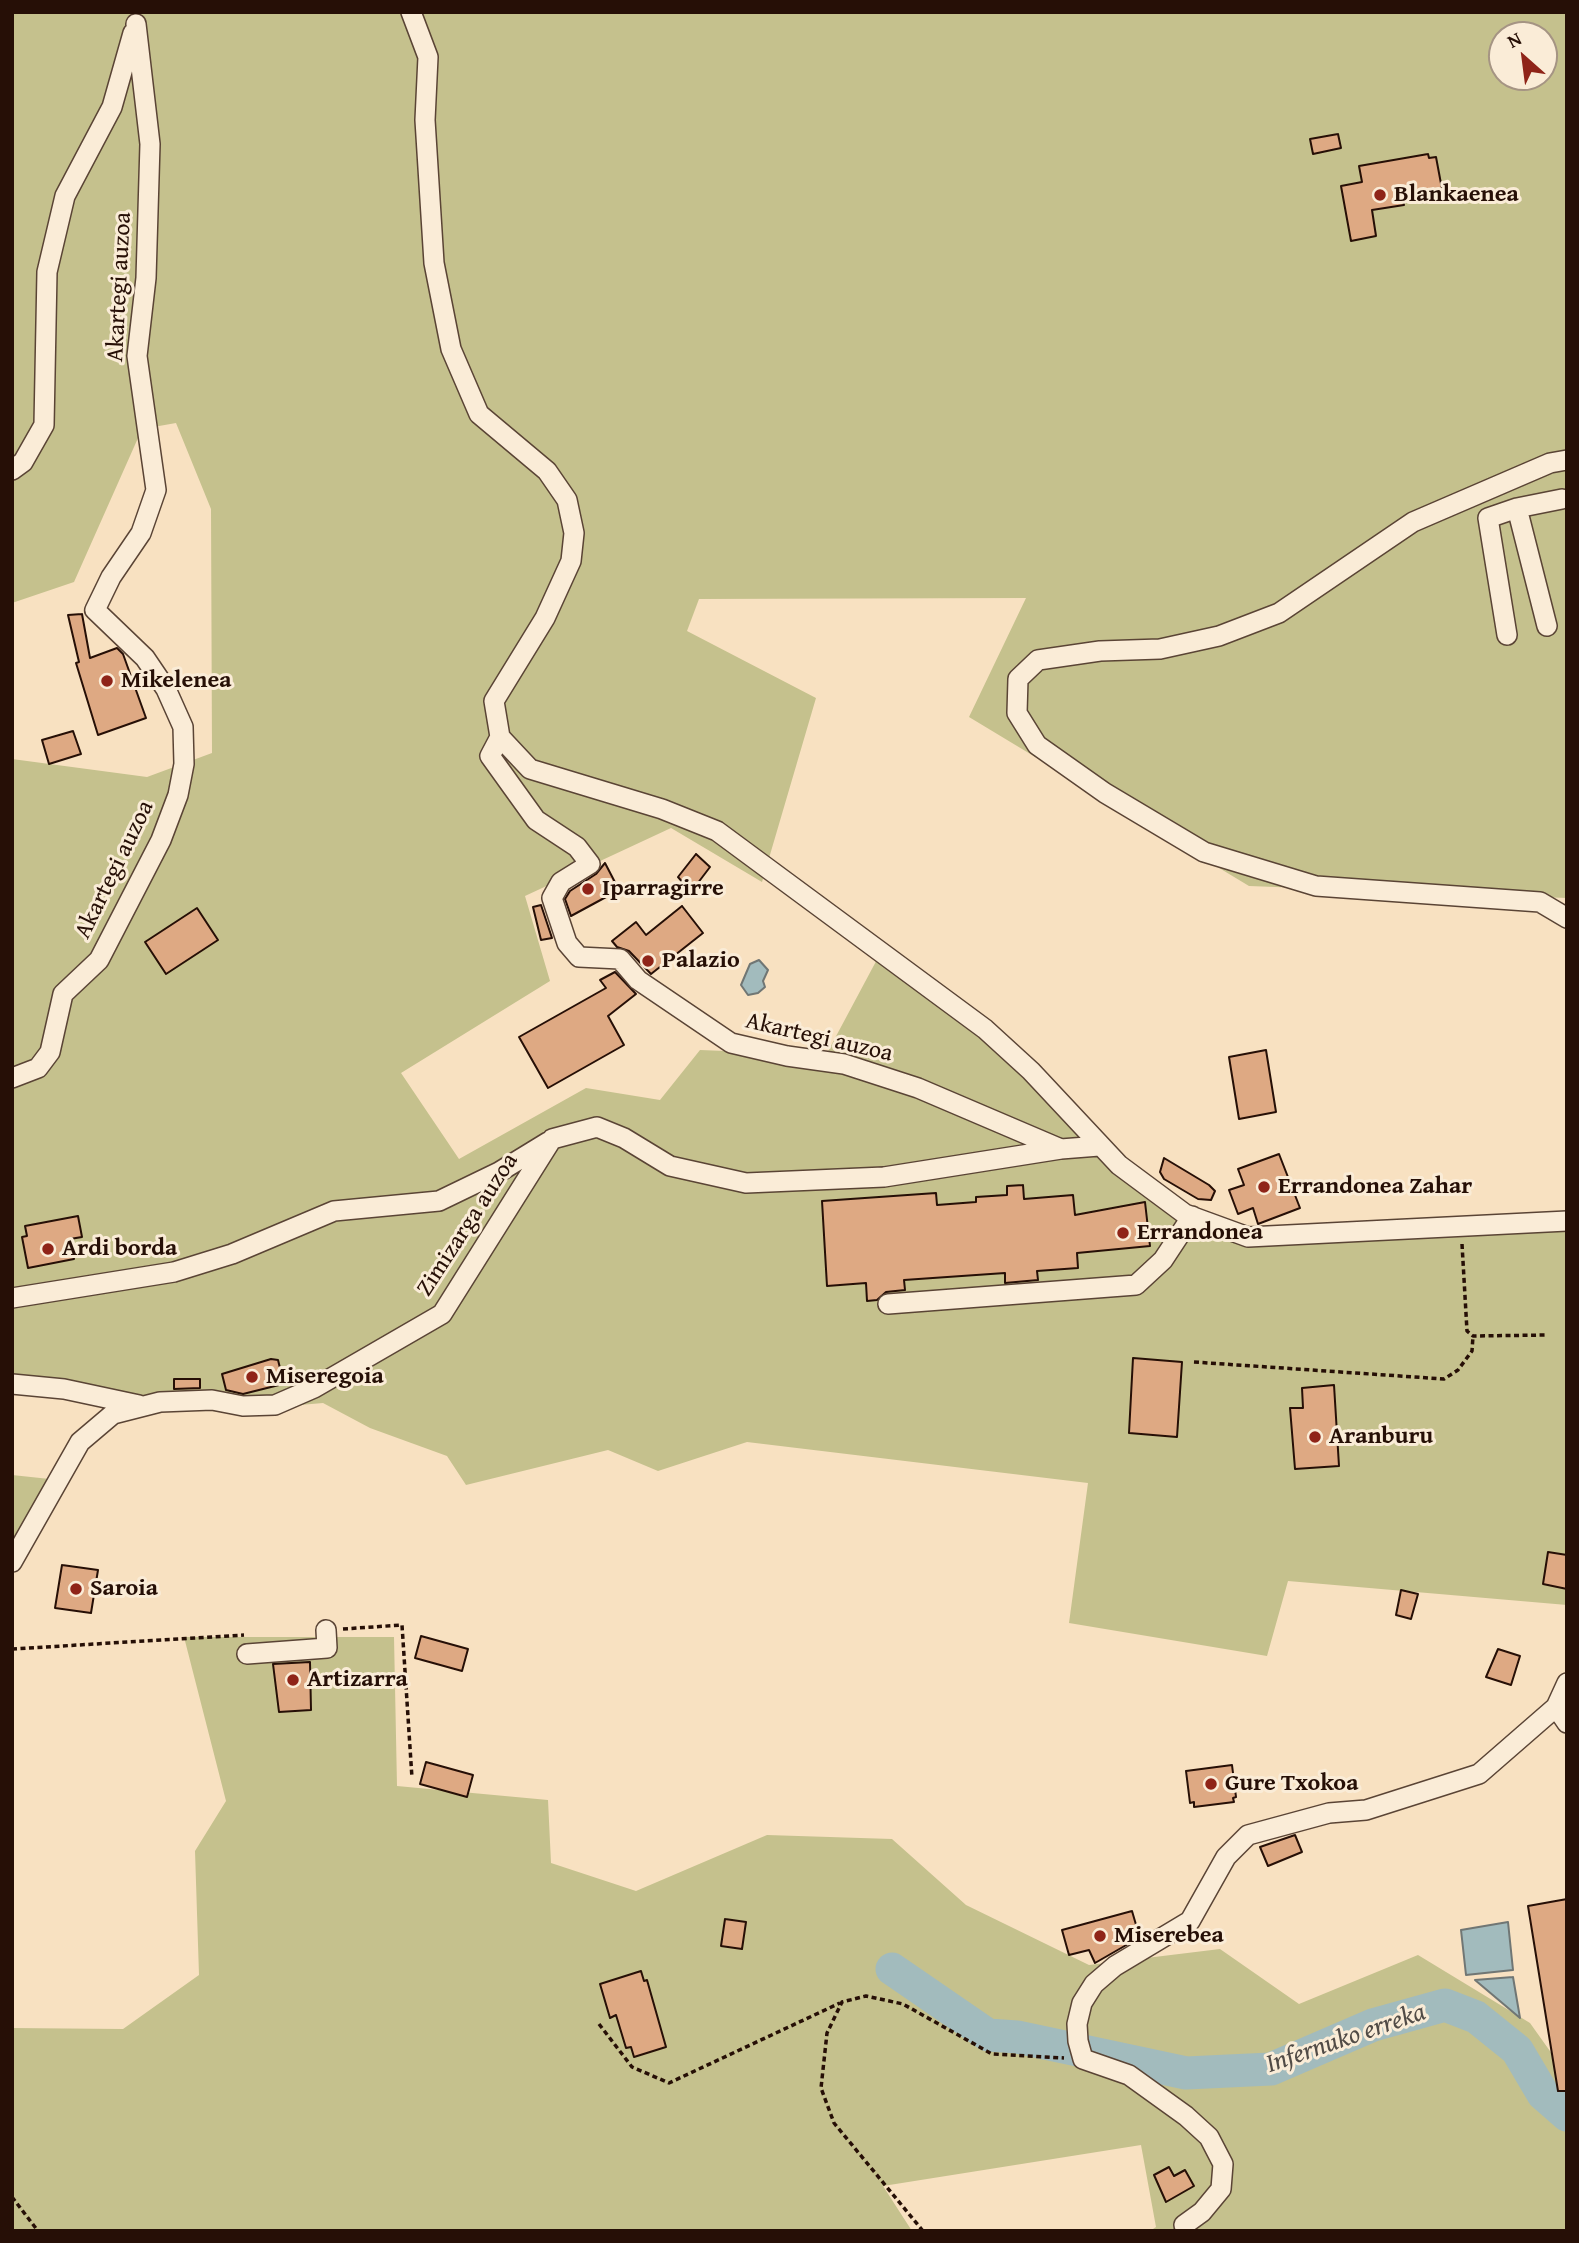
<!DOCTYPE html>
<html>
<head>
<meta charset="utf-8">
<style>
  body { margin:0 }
  #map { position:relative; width:1579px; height:2243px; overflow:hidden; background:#f8e1c1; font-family:"Gentium Book Plus",serif }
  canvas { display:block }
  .frame { position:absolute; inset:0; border:14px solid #260f06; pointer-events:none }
  .north { position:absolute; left:1488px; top:21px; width:70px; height:70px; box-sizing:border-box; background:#faecd7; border:2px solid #a59483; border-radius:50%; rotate:332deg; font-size:19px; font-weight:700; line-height:28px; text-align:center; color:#260f06 }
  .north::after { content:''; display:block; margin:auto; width:24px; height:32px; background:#8f2418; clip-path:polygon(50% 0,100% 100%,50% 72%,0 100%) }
</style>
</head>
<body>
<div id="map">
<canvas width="1579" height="2243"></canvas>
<div class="frame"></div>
<div class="north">N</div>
</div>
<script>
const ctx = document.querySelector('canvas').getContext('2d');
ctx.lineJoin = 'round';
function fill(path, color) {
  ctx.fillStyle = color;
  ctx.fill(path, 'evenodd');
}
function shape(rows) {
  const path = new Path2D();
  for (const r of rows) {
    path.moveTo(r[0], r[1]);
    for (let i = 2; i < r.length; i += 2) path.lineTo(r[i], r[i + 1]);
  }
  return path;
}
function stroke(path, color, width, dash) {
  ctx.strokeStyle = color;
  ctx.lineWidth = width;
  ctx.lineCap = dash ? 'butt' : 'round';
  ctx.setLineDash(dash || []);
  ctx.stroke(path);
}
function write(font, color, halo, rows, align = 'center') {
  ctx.font = font + ' "Gentium Book Plus",serif';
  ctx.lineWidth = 6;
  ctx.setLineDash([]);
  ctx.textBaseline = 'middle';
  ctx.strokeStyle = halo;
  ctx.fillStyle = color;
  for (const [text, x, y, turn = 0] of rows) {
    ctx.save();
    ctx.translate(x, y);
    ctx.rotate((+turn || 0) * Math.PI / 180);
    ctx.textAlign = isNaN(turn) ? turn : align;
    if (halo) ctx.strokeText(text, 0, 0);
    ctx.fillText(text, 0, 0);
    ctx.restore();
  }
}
const green = shape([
  [12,12,1567,12,1567,898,1249,886,969,717,1026,598,699,599,687,631,816,698,762,882,671,828,525,896,550,981,401,1073,459,1159,586,1088,660,1100,700,1050,826,1055,881,952,1211,1231,1567,1213,1567,1605,1288,1581,1267,1656,1069,1623,1088,1483,747,1442,658,1471,608,1450,466,1485,447,1456,370,1428,323,1403,219,1412,12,1381,12,759,147,777,212,753,211,509,176,423,142,429,74,582,12,603],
  [1502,35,1544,35,1544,77,1502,77],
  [12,1475,59,1480,12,1546],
  [184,1637,394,1637,397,1786,548,1800,551,1863,636,1891,767,1835,892,1839,966,1905,1089,1965,1220,1949,1299,2004,1418,1955,1530,2023,1567,2075,1567,2231,1150,2231,1156,2227,1141,2145,883,2186,912,2231,12,2231,12,2028,123,2029,199,1975,195,1851,226,1801]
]);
const water = shape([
  [759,960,768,970,763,981,765,987,758,993,748,995,741,985,750,964,759,960],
  [1508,1922,1513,1970,1466,1975,1461,1930,1508,1922],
  [1513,1977,1520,2018,1475,1980,1513,1977]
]);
const river = shape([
  [892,1969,988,2035,1017,2037,1186,2073,1271,2069,1373,2025,1445,2005,1476,2017,1517,2050,1543,2094,1567,2115]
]);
const building = shape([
  [1338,134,1341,148,1313,154,1310,139,1338,134],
  [1428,154,1429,158,1436,157,1442,189,1402,198,1404,205,1372,210,1376,236,1351,241,1341,186,1362,182,1359,166,1428,154],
  [82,614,90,658,117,648,123,654,146,718,98,735,76,663,79,662,68,615,82,614],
  [73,731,81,754,49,764,42,740,73,731],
  [696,854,710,867,691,892,678,877,696,854],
  [605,863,619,890,571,916,565,899,570,891,596,874,605,863],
  [541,905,552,938,541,940,533,907,541,905],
  [682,906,703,933,651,974,629,951,617,947,612,941,636,922,646,935,682,906],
  [197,908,218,940,166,974,145,942,197,908],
  [615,972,636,994,608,1016,624,1045,548,1088,519,1037,606,988,600,980,615,972],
  [1266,1050,1276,1112,1239,1119,1229,1057,1266,1050],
  [1279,1154,1300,1208,1258,1224,1253,1208,1238,1214,1229,1190,1244,1185,1238,1169,1279,1154],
  [1164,1158,1209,1185,1215,1191,1211,1200,1198,1199,1164,1179,1160,1172,1164,1158],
  [1023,1185,1024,1199,1073,1195,1075,1215,1145,1202,1150,1246,1077,1253,1078,1268,1037,1271,1038,1280,1005,1283,1005,1273,904,1280,905,1290,886,1292,877,1300,867,1301,866,1283,827,1286,822,1201,936,1193,937,1205,976,1202,976,1197,1007,1195,1007,1186,1023,1185],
  [78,1216,82,1237,70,1239,74,1259,28,1268,22,1237,27,1236,25,1226,78,1216],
  [1133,1358,1182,1362,1177,1437,1129,1433,1133,1358],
  [271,1359,278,1360,283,1380,277,1381,279,1385,243,1394,226,1390,222,1374,271,1359],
  [174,1379,200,1379,200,1388,174,1389,174,1379],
  [1334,1385,1339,1466,1295,1469,1290,1408,1303,1408,1302,1388,1334,1385],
  [1548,1552,1567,1555,1567,1589,1543,1584,1548,1552],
  [62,1565,98,1570,91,1613,55,1608,62,1565],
  [1401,1590,1418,1594,1411,1619,1396,1615,1401,1590],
  [421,1636,468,1649,462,1671,415,1658,421,1636],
  [1498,1649,1520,1656,1511,1685,1486,1677,1498,1649],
  [310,1662,311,1710,279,1712,273,1664,310,1662],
  [426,1762,473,1775,467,1797,420,1784,426,1762],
  [1232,1765,1236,1797,1233,1798,1234,1802,1194,1807,1194,1802,1190,1803,1186,1771,1232,1765],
  [1295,1835,1302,1852,1268,1866,1260,1847,1295,1835],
  [1567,1899,1567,2091,1558,2091,1528,1906,1567,1899],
  [1132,1911,1139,1935,1134,1937,1135,1940,1095,1963,1089,1950,1069,1955,1062,1930,1132,1911],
  [725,1919,746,1922,742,1949,721,1946,725,1919],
  [641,1971,644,1981,647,1980,666,2047,634,2057,631,2047,626,2048,616,2015,610,2018,600,1984,641,1971],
  [1169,2167,1174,2176,1185,2170,1194,2186,1166,2202,1154,2175,1169,2167]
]);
const path = shape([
  [1462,1244,1467,1331,1473,1336,1547,1335],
  [1194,1362,1444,1379,1458,1370,1472,1351,1473,1336],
  [343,1629,402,1625,412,1778],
  [12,1649,244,1635],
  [599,2024,632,2067,669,2083,840,2003],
  [12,2197,38,2231],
  [923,2231,834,2123,821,2088,827,2033,842,2002,866,1996,903,2004,992,2054,1064,2058]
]);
const minor = shape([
  [411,12,428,57,425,120,434,263,451,349,479,414,547,471,567,500,574,533,571,561,545,618,494,701,500,737,530,769,662,809,717,831,985,1029,1031,1071,1119,1165,1185,1214,1248,1237,1567,1221],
  [1567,460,1550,463,1413,522,1279,613,1219,636,1160,649,1100,651,1038,660,1018,679,1017,713,1037,745,1105,793,1204,852,1316,886,1540,902,1567,918],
  [12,470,23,462,44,425,47,272,65,196,112,107,133,33],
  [1547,626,1517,508,1562,499],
  [1507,635,1488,518,1517,508],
  [500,737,490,756,536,820,577,847,590,864,561,882,552,898,567,943,579,957,620,959,638,980,731,1043,787,1056,844,1064,918,1088,1061,1149,1099,1146],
  [12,1078,38,1068,50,1052,63,994,99,960,161,840,178,795,184,764,183,727,166,689,145,658,95,610,111,577,141,533,156,490,137,356,146,278,150,144,136,24],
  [12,1298,174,1272,232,1254,334,1211,439,1201,499,1172,548,1142],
  [888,1304,1136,1285,1163,1260,1192,1216],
  [12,1384,64,1389,139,1405],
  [12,1562,80,1442,113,1414,160,1402,212,1400,243,1406,275,1405,314,1388,442,1314,552,1139,597,1127,624,1138,670,1166,746,1183,884,1177,1061,1149],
  [247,1654,327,1648,326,1630],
  [1567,1683,1556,1707,1567,1723],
  [1184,2225,1202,2212,1221,2189,1223,2164,1209,2137,1186,2116,1129,2075,1083,2059,1078,2041,1077,2024,1082,2003,1094,1984,1115,1966,1190,1921,1226,1857,1248,1835,1329,1813,1366,1810,1479,1774,1556,1707]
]);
const markers = [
  [1380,195,7,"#8f2418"],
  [107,681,7,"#8f2418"],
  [588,889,7,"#8f2418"],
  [648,961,7,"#8f2418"],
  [1264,1187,7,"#8f2418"],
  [1123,1233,7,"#8f2418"],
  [48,1249,7,"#8f2418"],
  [252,1377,7,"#8f2418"],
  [1315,1437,7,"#8f2418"],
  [76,1589,7,"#8f2418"],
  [293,1680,7,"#8f2418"],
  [1211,1784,7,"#8f2418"],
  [1100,1936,7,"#8f2418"]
];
const poiNames = [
  ["Blankaenea",1394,195],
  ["Mikelenea",121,681],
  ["Iparragirre",602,889],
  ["Palazio",662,961],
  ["Errandonea Zahar",1278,1187],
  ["Errandonea",1137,1233],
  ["Ardi borda",62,1249],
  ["Miseregoia",266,1377],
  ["Aranburu",1329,1437],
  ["Saroia",90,1589],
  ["Artizarra",307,1680],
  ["Gure Txokoa",1225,1784],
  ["Miserebea",1114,1936]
];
const streetNames = [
  ["Akartegi auzoa",120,287,-87],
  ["Akartegi auzoa",115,870,-64],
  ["Akartegi auzoa",819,1038,13],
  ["Zimizarga auzoa",468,1225,-57]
];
const waterNames = [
  ["Infernuko erreka",1346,2039,-19]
];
fill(green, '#c5c18d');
fill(water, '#a2bbbd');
stroke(water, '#707674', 2);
stroke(river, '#a2bbbd', 33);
fill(building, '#dea983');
stroke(building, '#260f06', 2);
stroke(minor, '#5a4435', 22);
stroke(path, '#260f06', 3.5, [5, 3.5]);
stroke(minor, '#faecd7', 19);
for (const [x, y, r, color] of markers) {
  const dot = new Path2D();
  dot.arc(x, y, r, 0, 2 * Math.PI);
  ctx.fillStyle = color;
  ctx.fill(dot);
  stroke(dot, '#faecd7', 2.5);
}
write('bold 24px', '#260f06', '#faecd7', poiNames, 'left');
write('24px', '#260f06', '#faecd7', streetNames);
write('italic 26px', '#514b46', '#faecd7', waterNames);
</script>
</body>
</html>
